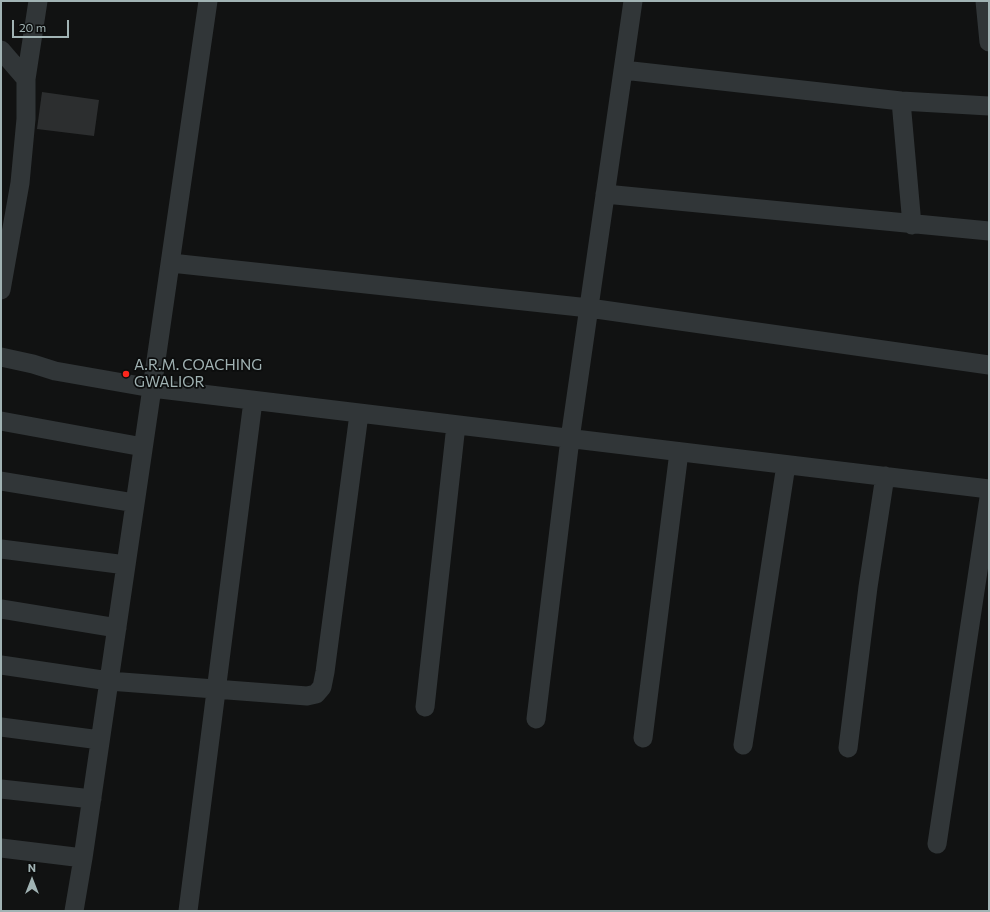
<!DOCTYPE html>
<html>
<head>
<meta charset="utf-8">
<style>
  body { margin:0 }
  #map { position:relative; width:990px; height:912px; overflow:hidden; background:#111212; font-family:Commissioner,sans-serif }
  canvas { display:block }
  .frame { position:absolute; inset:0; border:2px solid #a1b3b4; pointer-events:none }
  .north { position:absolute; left:12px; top:860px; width:40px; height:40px; -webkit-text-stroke:3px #0c0d0d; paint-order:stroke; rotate:0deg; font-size:11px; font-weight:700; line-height:16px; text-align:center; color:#a1b3b4 }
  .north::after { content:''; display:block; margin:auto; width:14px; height:18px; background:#a1b3b4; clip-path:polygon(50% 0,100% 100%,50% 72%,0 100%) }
  .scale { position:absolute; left:12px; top:20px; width:57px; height:18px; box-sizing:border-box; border:2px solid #a1b3b4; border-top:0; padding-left:5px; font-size:12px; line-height:14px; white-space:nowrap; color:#a1b3b4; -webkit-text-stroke:3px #0c0d0d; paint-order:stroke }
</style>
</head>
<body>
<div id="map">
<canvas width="990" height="912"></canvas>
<div class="frame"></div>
<div class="north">N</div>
<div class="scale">20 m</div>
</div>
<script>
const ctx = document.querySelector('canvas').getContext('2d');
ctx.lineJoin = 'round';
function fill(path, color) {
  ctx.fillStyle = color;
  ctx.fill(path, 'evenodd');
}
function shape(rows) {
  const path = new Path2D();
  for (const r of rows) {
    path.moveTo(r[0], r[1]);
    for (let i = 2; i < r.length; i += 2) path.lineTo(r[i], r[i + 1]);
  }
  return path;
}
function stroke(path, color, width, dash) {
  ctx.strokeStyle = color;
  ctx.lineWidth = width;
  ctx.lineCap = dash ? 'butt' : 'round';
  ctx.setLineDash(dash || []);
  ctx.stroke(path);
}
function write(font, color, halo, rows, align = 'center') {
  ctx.font = font + ' Commissioner,sans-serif';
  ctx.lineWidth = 3.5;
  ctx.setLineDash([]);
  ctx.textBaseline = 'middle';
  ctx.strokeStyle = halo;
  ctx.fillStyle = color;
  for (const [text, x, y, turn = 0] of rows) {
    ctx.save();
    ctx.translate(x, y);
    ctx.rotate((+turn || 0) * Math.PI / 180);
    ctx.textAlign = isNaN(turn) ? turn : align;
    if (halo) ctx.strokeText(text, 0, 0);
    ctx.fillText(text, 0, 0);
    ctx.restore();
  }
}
const building = shape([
  [42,92,99,100,94,136,37,129]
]);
const minor = shape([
  [985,1,989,42],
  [1,50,26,79],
  [623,70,901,101,989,106],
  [901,101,912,225],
  [605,194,989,231],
  [171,263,589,308,989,365],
  [1,290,20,183,26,119,26,79,38,1],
  [1,357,33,364,55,371,152,388,208,1],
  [1,421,143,447],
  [1,481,135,503],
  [1,549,126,565],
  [1,609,117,628],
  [1,665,109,681,307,696,316,694,322,687,325,672,359,414],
  [425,707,456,425],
  [536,719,570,439,633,1],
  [1,727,100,740],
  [643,738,679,452],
  [743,745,786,465],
  [848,748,868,587,885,476],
  [1,789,92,799],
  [937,844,989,498],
  [1,848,83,858],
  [74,911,83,858,152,388,989,489],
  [188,911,253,401]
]);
const markers = [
  [126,374,4,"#fe271d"]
];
const poiNames = [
  ["A.R.M. COACHING",134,365],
  ["GWALIOR",134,382]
];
fill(building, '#2c2e2f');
stroke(minor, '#313638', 19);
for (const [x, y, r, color] of markers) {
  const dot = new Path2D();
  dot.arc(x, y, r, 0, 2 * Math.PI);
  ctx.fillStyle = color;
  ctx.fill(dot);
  stroke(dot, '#0c0d0d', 1.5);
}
write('15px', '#a1b3b4', '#0c0d0d', poiNames, 'left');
</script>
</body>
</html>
